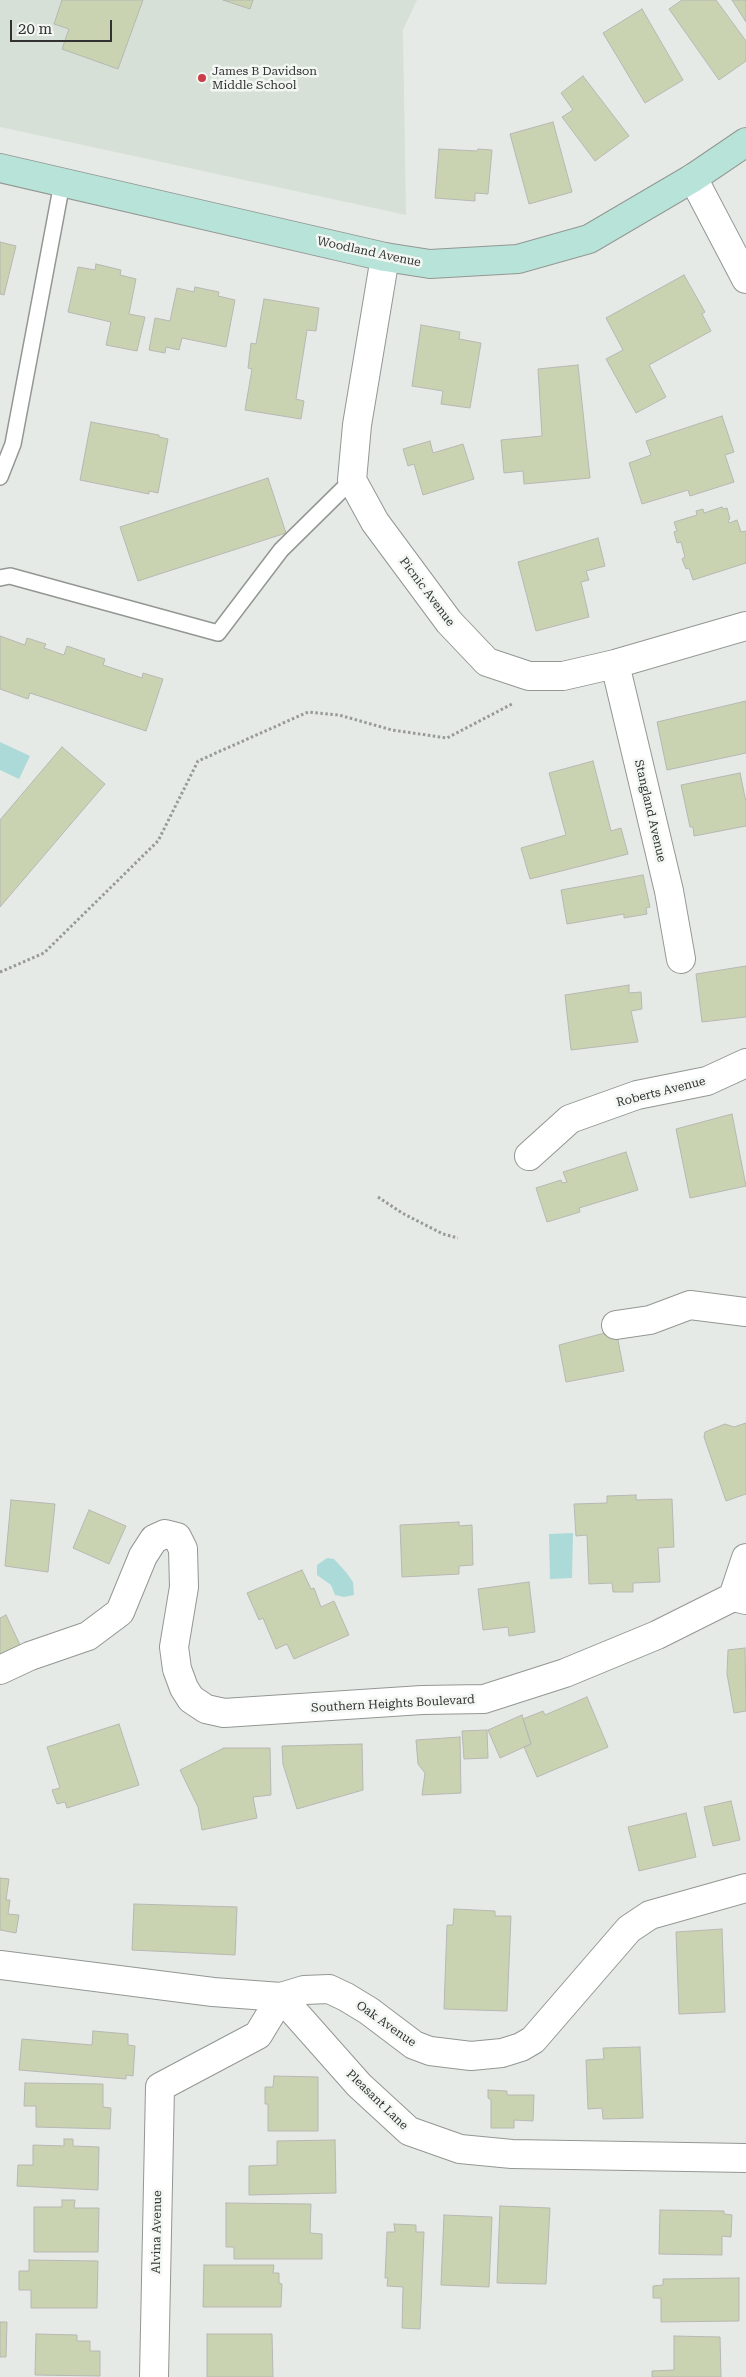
<!DOCTYPE html>
<html>
<head>
<meta charset="utf-8">
<style>
  body { margin:0 }
  #map { position:relative; width:746px; height:2377px; overflow:hidden; background:#e6eae6; font-family:"Roboto Serif",serif }
  canvas { display:block }
  .scale { position:absolute; left:10px; top:20px; width:102px; height:22px; box-sizing:border-box; border:2px solid #313231; border-top:0; padding-left:6px; font-size:15px; line-height:18px; white-space:nowrap; color:#313231; -webkit-text-stroke:4px #f3f7f3; paint-order:stroke }
</style>
</head>
<body>
<div id="map">
<canvas width="746" height="2377"></canvas>
<div class="scale">20 m</div>
</div>
<script>
const ctx = document.querySelector('canvas').getContext('2d');
ctx.lineJoin = 'round';
function fill(path, color) {
  ctx.fillStyle = color;
  ctx.fill(path, 'evenodd');
}
function shape(rows) {
  const path = new Path2D();
  for (const r of rows) {
    path.moveTo(r[0], r[1]);
    for (let i = 2; i < r.length; i += 2) path.lineTo(r[i], r[i + 1]);
  }
  return path;
}
function stroke(path, color, width, dash) {
  ctx.strokeStyle = color;
  ctx.lineWidth = width;
  ctx.lineCap = dash ? 'butt' : 'round';
  ctx.setLineDash(dash || []);
  ctx.stroke(path);
}
function write(font, color, halo, rows, align = 'center') {
  ctx.font = font + ' "Roboto Serif",serif';
  ctx.lineWidth = 5;
  ctx.setLineDash([]);
  ctx.textBaseline = 'middle';
  ctx.strokeStyle = halo;
  ctx.fillStyle = color;
  for (const [text, x, y, turn = 0] of rows) {
    ctx.save();
    ctx.translate(x, y);
    ctx.rotate((+turn || 0) * Math.PI / 180);
    ctx.textAlign = isNaN(turn) ? turn : align;
    if (halo) ctx.strokeText(text, 0, 0);
    ctx.fillText(text, 0, 0);
    ctx.restore();
  }
}
const built = shape([
  [0,0,417,0,403,30,406,215,0,127]
]);
const water = shape([
  [0,742,30,756,19,779,0,770],
  [573,1533,572,1578,550,1579,549,1534],
  [327,1558,334,1559,346,1572,353,1582,354,1595,344,1597,335,1595,331,1585,317,1575,317,1565]
]);
const building = shape([
  [62,0,143,0,118,69,62,49,69,29,54,24,62,0],
  [223,0,253,0,250,9,223,0],
  [682,0,716,0,746,41,746,61,719,80,669,9,682,0],
  [732,0,746,0,746,22,732,0],
  [642,9,683,80,645,103,603,33,642,9],
  [583,76,629,136,595,161,562,117,573,110,561,93,583,76],
  [553,122,572,192,529,204,510,134,553,122],
  [439,149,477,151,478,149,492,150,488,194,475,193,475,201,435,198,439,149],
  [0,242,16,246,4,295,0,294,0,242],
  [96,264,121,270,120,275,136,279,129,314,145,317,137,351,106,345,111,322,68,312,78,267,95,270,96,264],
  [684,275,705,312,702,314,711,331,649,365,666,397,636,413,606,359,623,350,606,318,684,275],
  [195,287,219,292,218,296,235,300,226,347,182,338,179,350,166,347,165,353,149,350,155,318,170,321,177,288,194,292,195,287],
  [264,299,319,308,316,331,307,330,296,399,304,401,301,419,245,410,252,369,248,368,251,343,256,344,264,299],
  [421,325,460,332,459,339,481,343,470,408,441,404,443,391,412,386,421,325],
  [578,365,590,478,524,484,523,471,504,473,501,440,542,436,538,369,578,365],
  [722,416,734,452,725,455,734,482,690,496,688,490,642,504,629,463,651,455,646,441,722,416],
  [91,422,159,435,159,437,168,439,158,493,149,491,149,494,80,480,91,422],
  [430,441,433,453,463,444,474,479,423,495,414,464,408,466,403,449,430,441],
  [268,478,286,533,138,581,120,527,268,478],
  [722,507,723,509,727,508,730,519,728,520,729,523,737,520,741,532,746,531,746,563,693,580,689,568,686,569,682,559,685,557,681,542,677,543,674,532,677,531,674,522,697,515,696,511,703,509,704,513,722,507],
  [598,538,605,566,586,571,589,580,581,582,589,617,536,631,518,562,598,538],
  [0,636,25,645,27,638,46,644,44,648,64,655,67,646,105,659,103,665,142,678,143,673,163,679,146,731,30,693,28,699,0,689,0,636],
  [746,701,746,753,667,770,657,722,746,701],
  [62,747,105,784,0,907,0,820,62,747],
  [593,761,611,831,621,828,628,854,530,879,521,848,566,835,549,773,593,761],
  [740,773,746,802,746,826,694,836,693,827,690,827,681,785,740,773],
  [643,875,650,907,646,908,647,914,624,918,624,914,567,924,561,890,643,875],
  [746,966,746,1017,702,1022,696,974,746,966],
  [629,985,629,993,641,992,642,1009,631,1011,638,1042,571,1050,565,995,629,985],
  [732,1114,746,1186,690,1198,676,1129,732,1114],
  [626,1152,638,1190,579,1208,580,1212,547,1222,536,1188,561,1180,562,1183,567,1182,563,1172,626,1152],
  [616,1330,624,1371,566,1382,559,1345,616,1330],
  [746,1423,746,1494,726,1501,704,1437,705,1432,725,1424,734,1427,746,1423],
  [636,1495,636,1500,672,1499,674,1547,658,1548,660,1582,633,1583,633,1592,613,1592,612,1583,589,1584,587,1535,576,1536,574,1504,607,1503,607,1496,636,1495],
  [11,1500,55,1504,48,1572,5,1566,11,1500],
  [89,1510,126,1526,109,1564,73,1548,89,1510],
  [459,1522,459,1526,472,1525,473,1565,459,1566,459,1574,402,1577,400,1525,459,1522],
  [302,1570,311,1589,314,1588,321,1607,334,1601,349,1635,294,1659,287,1644,276,1649,263,1618,259,1620,247,1593,302,1570],
  [529,1582,535,1632,509,1636,508,1627,483,1630,478,1589,529,1582],
  [6,1615,21,1647,0,1656,0,1618,6,1615],
  [745,1648,746,1711,734,1713,727,1674,728,1650,745,1648],
  [587,1697,608,1747,537,1777,524,1747,531,1744,523,1719,543,1711,545,1715,587,1697],
  [522,1715,531,1744,500,1758,488,1730,522,1715],
  [119,1724,139,1785,67,1808,65,1802,57,1804,52,1790,60,1788,47,1747,119,1724],
  [487,1730,488,1758,464,1759,462,1731,487,1730],
  [460,1737,461,1793,422,1795,425,1773,418,1764,416,1740,460,1737],
  [362,1744,363,1790,297,1809,283,1764,282,1746,362,1744],
  [224,1748,270,1748,271,1795,253,1797,257,1818,202,1830,198,1807,180,1770,224,1748],
  [731,1801,740,1840,713,1846,704,1807,731,1801],
  [686,1813,696,1857,639,1871,628,1827,686,1813],
  [0,1878,9,1879,6,1900,10,1900,8,1914,19,1915,16,1933,0,1930,0,1878],
  [134,1904,237,1907,235,1955,132,1950,134,1904],
  [454,1909,495,1911,495,1916,511,1916,507,2011,444,2009,447,1925,453,1925,454,1909],
  [722,1929,725,2012,679,2014,676,1932,722,1929],
  [93,2031,128,2034,128,2045,135,2046,133,2076,126,2075,126,2079,19,2070,22,2039,92,2045,93,2031],
  [640,2047,643,2118,603,2119,602,2108,588,2109,586,2060,604,2059,603,2048,640,2047],
  [274,2076,318,2077,318,2131,268,2131,268,2104,265,2104,265,2087,273,2087,274,2076],
  [25,2083,103,2084,103,2107,111,2108,110,2129,36,2127,36,2106,24,2106,25,2083],
  [488,2090,507,2091,507,2095,534,2095,533,2121,514,2120,514,2128,491,2128,491,2100,488,2098,488,2090],
  [64,2139,73,2139,73,2146,99,2147,98,2190,17,2186,18,2165,33,2165,33,2145,64,2146,64,2139],
  [335,2140,336,2193,249,2195,249,2166,277,2165,277,2141,335,2140],
  [62,2200,75,2200,74,2208,99,2208,98,2252,34,2252,34,2207,62,2207,62,2200],
  [226,2203,311,2204,310,2233,322,2234,322,2259,234,2259,234,2247,226,2247,226,2203],
  [500,2206,550,2208,546,2284,497,2283,500,2206],
  [660,2210,724,2211,724,2214,732,2215,731,2237,722,2236,722,2255,659,2254,660,2210],
  [444,2215,492,2217,489,2287,441,2285,444,2215],
  [394,2224,416,2225,416,2232,424,2232,420,2329,402,2328,403,2287,387,2286,388,2278,385,2278,387,2232,395,2232,394,2224],
  [29,2260,98,2261,97,2308,31,2308,31,2290,19,2290,19,2271,29,2271,29,2260],
  [204,2265,274,2265,273,2273,279,2273,279,2283,282,2284,281,2307,203,2307,204,2265],
  [739,2278,739,2321,661,2322,661,2298,653,2298,653,2286,663,2285,663,2279,739,2278],
  [0,2322,7,2322,6,2357,0,2357,0,2322],
  [36,2334,77,2335,77,2341,90,2341,90,2351,100,2351,100,2376,35,2375,36,2334],
  [207,2334,272,2334,273,2377,207,2377,207,2334],
  [674,2336,720,2337,721,2377,652,2377,652,2371,674,2370,674,2336]
]);
const path = shape([
  [0,972,44,953,158,841,198,761,308,712,339,715,392,730,447,738,512,704],
  [378,1197,402,1213,443,1234,458,1238]
]);
const lane = shape([
  [0,477,13,444,62,183],
  [0,578,10,576,218,633,281,550,352,480]
]);
const street = shape([
  [693,178,746,279],
  [385,257,357,425,352,480,375,522,449,622,487,662,529,676,563,676,615,664,746,626],
  [615,664,669,891,681,959],
  [529,1156,570,1119,637,1095,707,1081,746,1063],
  [616,1325,650,1320,690,1305,746,1312],
  [733,1597,746,1558],
  [0,1670,30,1656,88,1636,120,1612,143,1556,154,1539,165,1534,177,1537,183,1549,184,1587,174,1647,177,1669,184,1688,191,1699,206,1709,224,1713,422,1700,484,1699,565,1673,657,1635,733,1597,746,1600],
  [0,1965,213,1992,281,1997,304,1990,329,1989,346,1997,369,2011,414,2045,430,2051,471,2056,502,2053,521,2047,533,2040,629,1929,650,1915,746,1888],
  [154,2377,160,2087,258,2035,281,1997,359,2085,409,2131,460,2149,512,2154,746,2158]
]);
const secondary = shape([
  [0,168,385,257,430,264,518,259,589,239,693,178,746,142]
]);
const markers = [
  [202,78,5,"#cd3d47"]
];
const poiNames = [
  ["James B Davidson",212,71],
  ["Middle School",212,85]
];
const streetNames = [
  ["Woodland Avenue",369,252,12],
  ["Picnic Avenue",427,592,53],
  ["Stangland Avenue",650,811,77],
  ["Roberts Avenue",661,1092,-14],
  ["Southern Heights Boulevard",393,1704,-3],
  ["Oak Avenue",386,2024,35],
  ["Pleasant Lane",377,2100,44],
  ["Alvina Avenue",157,2232,-89]
];
fill(built, '#d6e0d6');
fill(water, '#acdad9');
fill(building, '#c9d3b1');
stroke(building, '#b6b8b3', 1);
stroke(lane, '#939793', 18);
stroke(street, '#939793', 30);
stroke(secondary, '#939793', 30);
stroke(path, '#979a97', 3, [2.5, 2.5]);
stroke(lane, '#fff', 15);
stroke(street, '#fff', 28);
stroke(secondary, '#b8e3d9', 28);
for (const [x, y, r, color] of markers) {
  const dot = new Path2D();
  dot.arc(x, y, r, 0, 2 * Math.PI);
  ctx.fillStyle = color;
  ctx.fill(dot);
  stroke(dot, '#f3f7f3', 2);
}
write('12px', '#313231', '#f3f7f3', poiNames, 'left');
write('12px', '#313231', '#f3f7f3', streetNames);
</script>
</body>
</html>
